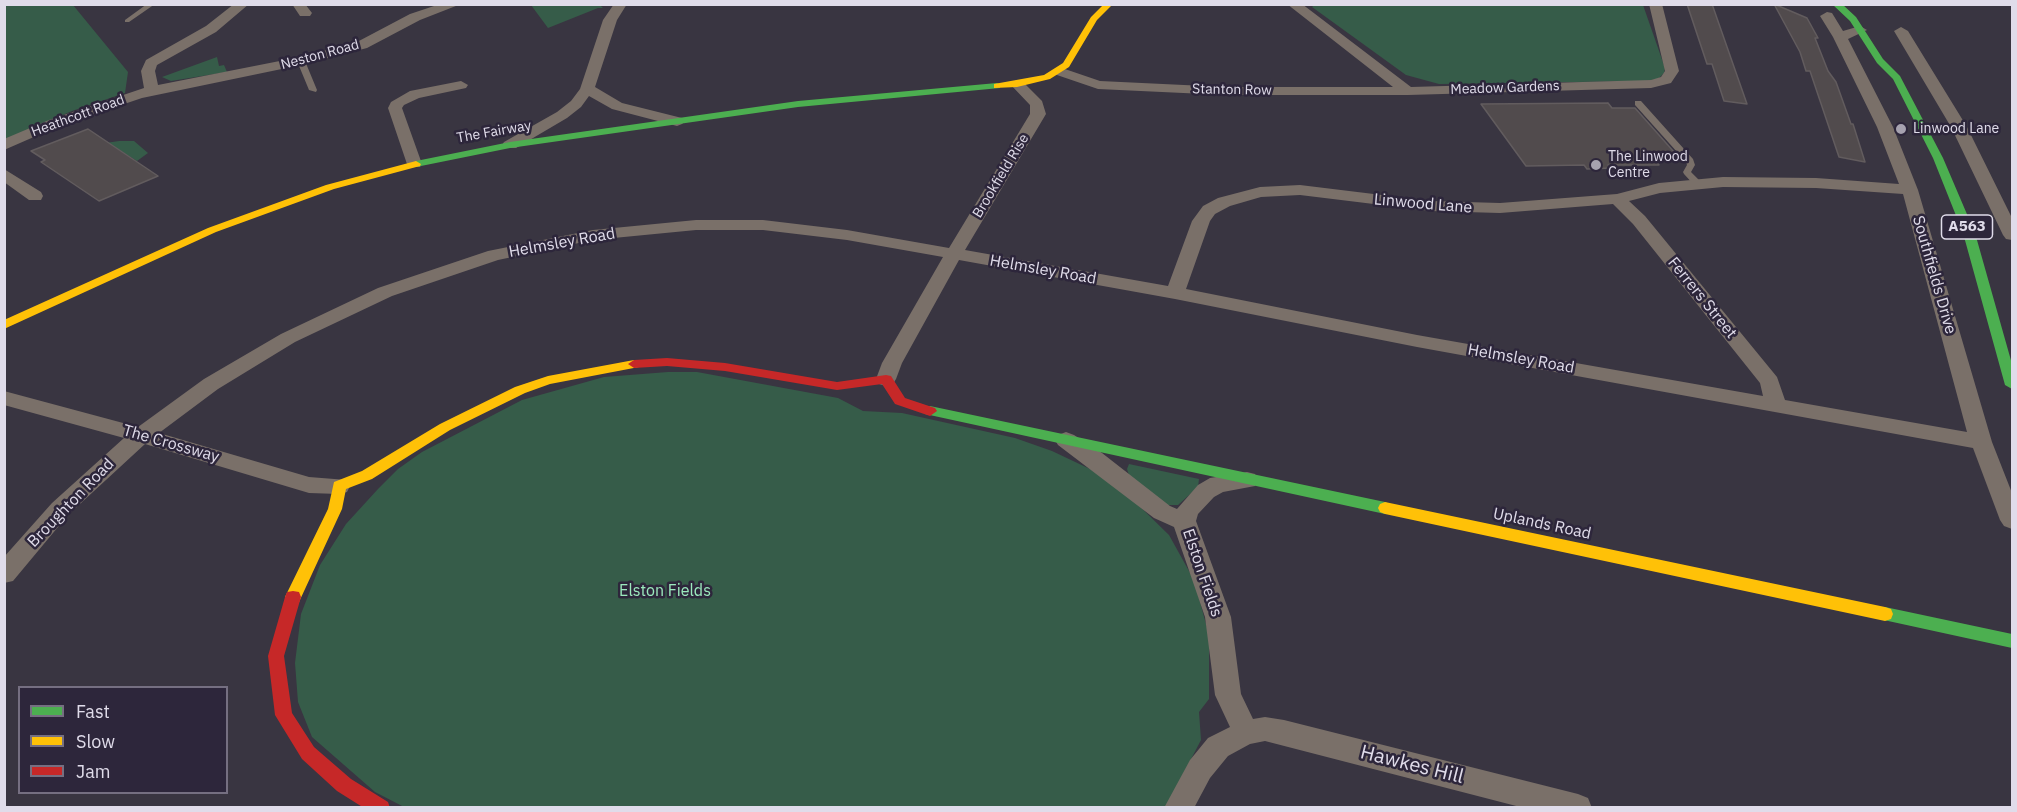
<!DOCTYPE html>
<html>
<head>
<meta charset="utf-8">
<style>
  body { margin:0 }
  #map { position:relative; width:2017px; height:812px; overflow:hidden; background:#393541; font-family:"IBM Plex Sans",sans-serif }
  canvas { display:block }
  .frame { position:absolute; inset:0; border:6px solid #e0dcea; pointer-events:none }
  .legend { position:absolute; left:18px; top:686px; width:210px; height:108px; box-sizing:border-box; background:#2d263b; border:2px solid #756f81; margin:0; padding:8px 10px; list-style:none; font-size:18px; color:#e0dcea }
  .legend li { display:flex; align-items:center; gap:12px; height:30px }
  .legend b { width:30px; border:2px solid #756f81 }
</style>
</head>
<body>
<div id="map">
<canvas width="2017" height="812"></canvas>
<div class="frame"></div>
<ul class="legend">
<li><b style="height:8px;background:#4caf50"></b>Fast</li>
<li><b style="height:8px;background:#ffc107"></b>Slow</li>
<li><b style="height:8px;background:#c62828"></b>Jam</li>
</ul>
</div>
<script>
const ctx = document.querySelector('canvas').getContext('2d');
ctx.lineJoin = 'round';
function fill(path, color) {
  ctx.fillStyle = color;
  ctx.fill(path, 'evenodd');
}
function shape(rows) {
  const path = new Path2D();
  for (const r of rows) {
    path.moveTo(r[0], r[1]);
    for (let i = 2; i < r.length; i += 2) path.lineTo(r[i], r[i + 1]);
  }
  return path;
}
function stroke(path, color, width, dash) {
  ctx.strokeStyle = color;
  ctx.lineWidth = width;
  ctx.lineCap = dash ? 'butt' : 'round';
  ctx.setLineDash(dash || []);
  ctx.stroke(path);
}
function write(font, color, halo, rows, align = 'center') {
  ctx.font = font + ' "IBM Plex Sans",sans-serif';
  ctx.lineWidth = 5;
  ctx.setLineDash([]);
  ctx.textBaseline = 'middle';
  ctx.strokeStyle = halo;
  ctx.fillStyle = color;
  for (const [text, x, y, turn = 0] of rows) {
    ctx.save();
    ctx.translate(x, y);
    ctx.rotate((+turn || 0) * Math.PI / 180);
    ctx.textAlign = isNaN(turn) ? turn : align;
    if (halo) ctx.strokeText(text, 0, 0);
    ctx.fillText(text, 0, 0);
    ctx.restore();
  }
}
const green = shape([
  [1315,4,1643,5,1665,68,1664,73,1658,79,1645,81,1439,84,1406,75,1312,7],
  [4,5,73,5,128,72,125,93,72,111,5,140],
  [600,5,603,8,598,8,548,28,531,5],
  [217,57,219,66,224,65,227,72,171,81,162,77],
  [119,141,134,141,148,153,137,161,119,150,78,147],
  [668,372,697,372,838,398,863,411,902,413,1015,438,1052,451,1090,469,1126,493,1169,535,1194,580,1209,635,1209,699,1199,712,1201,740,1166,807,404,807,375,792,312,737,298,702,295,663,301,614,320,565,346,524,378,489,398,469,422,452,522,400,604,377],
  [1129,464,1199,479,1198,487,1178,505,1167,505,1129,475,1127,469]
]);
const building = shape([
  [1687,4,1712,4,1747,104,1724,101,1712,64,1707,64,1687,4],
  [1774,4,1807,18,1818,38,1815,38,1828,71,1836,82,1851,124,1853,124,1865,162,1839,157,1810,71,1806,71,1800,52,1774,4],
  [1608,103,1612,108,1635,108,1682,161,1656,161,1659,165,1608,165,1611,168,1587,169,1584,165,1526,166,1481,104,1608,103],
  [88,129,158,176,99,201,41,162,45,160,31,151,88,129]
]);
const lane = shape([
  [147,4,155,4,129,22,125,22,125,20,147,4],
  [301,59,305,61,317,90,316,92,309,90,297,61,301,59],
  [1635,101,1641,101,1693,159,1695,165,1691,172,1701,182,1701,186,1695,186,1684,174,1683,172,1687,165,1686,162,1635,105,1635,101]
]);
const street = shape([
  [234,4,249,4,216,32,157,65,155,71,158,85,300,57,357,42,410,14,440,4,461,4,420,20,367,48,301,65,142,98,59,126,4,150,4,139,49,120,144,88,141,71,146,60,206,26,234,4],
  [292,4,305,4,312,13,310,16,300,16,292,4],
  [614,4,627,4,617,20,595,87,622,103,682,118,685,121,682,124,677,126,612,109,589,96,581,107,567,118,516,148,504,148,502,145,504,142,557,112,571,101,580,89,603,20,614,4],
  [1287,4,1302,4,1411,87,1651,80,1661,77,1665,71,1649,4,1662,4,1679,71,1671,83,1651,88,1408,95,1226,95,1098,89,1054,74,1052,71,1059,67,1100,81,1226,87,1393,87,1287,4],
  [1827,12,1832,13,1843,31,1860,26,1867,30,1848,39,1893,127,1918,190,1992,442,2012,493,2012,529,2004,526,2000,520,1973,448,1417,347,1175,299,959,260,902,363,896,379,893,384,886,386,879,384,876,379,882,363,943,257,847,240,763,230,696,230,593,240,498,260,392,296,295,342,218,389,159,433,309,477,347,480,350,486,347,492,339,494,309,493,145,444,68,515,13,581,4,583,4,557,52,503,124,438,4,405,4,391,138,427,204,379,281,334,378,288,488,251,593,230,696,220,763,220,847,230,949,248,1030,114,1030,105,1010,84,1017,80,1022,81,1042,101,1046,114,965,250,1168,286,1192,221,1203,206,1218,198,1260,187,1300,185,1431,201,1500,203,1617,194,1659,183,1723,177,1816,178,1899,184,1877,127,1833,37,1820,16,1827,12],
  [1723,187,1816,188,1903,194,1967,432,1785,400,1777,377,1645,216,1629,201,1660,193,1723,187],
  [1300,195,1431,211,1500,213,1613,204,1633,224,1760,383,1763,396,1417,335,1186,289,1210,221,1215,214,1230,206,1261,197,1300,195],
  [1901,27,1908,31,1967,127,2012,218,2012,240,2006,239,2003,235,1951,127,1894,31,1901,27],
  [461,81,468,85,466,88,419,98,404,105,402,108,422,164,420,167,408,167,388,108,391,102,410,91,461,81],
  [4,169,41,192,43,196,41,200,29,200,4,182,4,169],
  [1066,432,1074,435,1102,453,1170,506,1177,509,1198,485,1210,478,1247,472,1255,474,1258,480,1255,486,1223,492,1214,497,1198,514,1196,521,1231,617,1241,694,1253,719,1265,717,1284,720,1578,794,1588,798,1592,808,1524,808,1265,741,1250,744,1228,756,1210,778,1194,808,1164,808,1190,760,1208,738,1230,727,1215,695,1205,617,1174,527,1154,518,1058,445,1055,440,1058,435,1066,432]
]);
const fast = shape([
  [1832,4,1842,4,1856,17,1883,59,1900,76,1943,158,1975,233,2012,364,2012,389,2005,385,1963,233,1933,158,1893,79,1877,63,1850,21,1832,4],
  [997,83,1000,84,1000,88,798,107,510,148,416,167,411,164,416,161,510,142,798,101,997,83],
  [930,406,1385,502,1390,504,1392,508,1390,512,1385,514,925,414,923,411,930,406],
  [1885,607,2012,634,2012,648,1879,619,1877,614,1879,609,1885,607]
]);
const slow = shape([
  [1104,4,1113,4,1097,20,1069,67,1050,79,1017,87,994,88,994,84,1044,75,1063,63,1091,17,1104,4],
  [416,161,421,164,420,166,334,189,216,232,4,329,4,320,208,228,326,185,416,161],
  [634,360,639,361,640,364,639,367,550,384,525,393,450,430,372,479,346,489,342,509,299,602,293,603,287,602,285,597,328,509,334,482,362,471,440,424,515,387,548,376,634,360],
  [1385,502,1885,607,1891,609,1893,614,1891,619,1885,621,1385,514,1380,512,1378,508,1380,504,1385,502]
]);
const jam = shape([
  [667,358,725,363,837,382,886,375,891,376,905,398,935,408,937,411,930,416,895,404,882,384,837,390,725,371,667,366,634,368,628,364,634,360,667,358],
  [293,591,299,592,301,597,284,656,292,713,314,747,351,779,388,802,390,808,364,808,337,791,302,759,275,715,268,656,285,597,287,592,293,591]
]);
const markers = [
  [1901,129,6,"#a6a2af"],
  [1596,165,6,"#a6a2af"]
];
const farStreetnames = [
  ["Neston Road",320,55,-15],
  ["Meadow Gardens",1505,88,-2],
  ["Stanton Row",1232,90,1],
  ["Heathcott Road",78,116,-20],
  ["The Fairway",494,132,-10],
  ["Brookfield Rise",1001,176,-59]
];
const farPoinames = [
  ["Linwood Lane",1913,129],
  ["The Linwood",1608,157],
  ["Centre",1608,173]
];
const shields = [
  [1967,227,51]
];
const shieldNames = [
  ["A563",1967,227]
];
const streetNames = [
  ["Linwood Lane",1423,204,5],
  ["Helmsley Road",562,243,-10],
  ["Helmsley Road",1043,270,10],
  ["Southfields Drive",1934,275,74],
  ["Ferrers Street",1702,298,51],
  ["Helmsley Road",1521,359,10],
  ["The Crossway",171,444,16],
  ["Broughton Road",71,503,-46],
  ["Uplands Road",1542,524,12],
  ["Elston Fields",1202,573,71]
];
const parkNames = [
  ["Elston Fields",665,591]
];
const nearStreetnames = [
  ["Hawkes Hill",1412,765,14]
];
fill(green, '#365c49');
fill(building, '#514b4d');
stroke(building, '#625c5e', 1.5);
fill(lane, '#7a7069');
fill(street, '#7a7069');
fill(fast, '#4caf50');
fill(slow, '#ffc107');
fill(jam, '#c62828');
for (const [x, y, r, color] of markers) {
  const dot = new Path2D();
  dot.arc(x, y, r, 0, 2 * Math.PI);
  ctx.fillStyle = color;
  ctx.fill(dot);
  stroke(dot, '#2d263b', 2);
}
write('14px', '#e0dcea', '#2d263b', farStreetnames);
write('14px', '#e0dcea', '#2d263b', farPoinames, 'left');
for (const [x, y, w] of shields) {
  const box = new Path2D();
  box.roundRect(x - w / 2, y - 12, w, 24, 4.5);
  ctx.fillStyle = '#2d263b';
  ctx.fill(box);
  stroke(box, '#e0dcea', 1.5);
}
write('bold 15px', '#e0dcea', null, shieldNames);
write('16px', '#e0dcea', '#2d263b', streetNames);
write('16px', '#9be9bd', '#2d263b', parkNames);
write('20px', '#e0dcea', '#2d263b', nearStreetnames);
</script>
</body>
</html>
